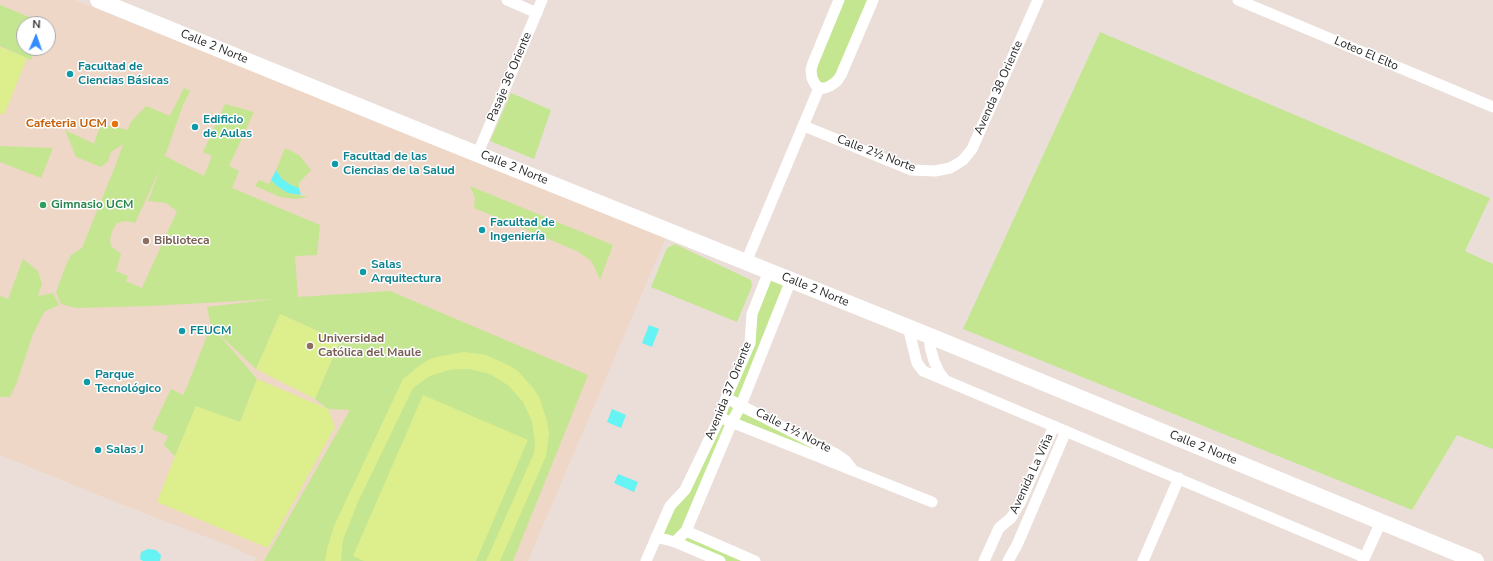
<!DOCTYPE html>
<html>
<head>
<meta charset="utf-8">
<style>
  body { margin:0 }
  #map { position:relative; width:1493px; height:561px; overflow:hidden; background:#ebded8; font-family:"Nunito Sans",sans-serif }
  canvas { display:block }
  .north { position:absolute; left:16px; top:16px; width:40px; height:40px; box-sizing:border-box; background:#fff; border:1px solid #a9a9a9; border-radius:50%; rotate:2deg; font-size:11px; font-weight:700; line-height:16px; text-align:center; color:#282828 }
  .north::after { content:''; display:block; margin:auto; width:14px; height:18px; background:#328dff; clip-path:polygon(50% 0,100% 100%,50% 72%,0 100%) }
</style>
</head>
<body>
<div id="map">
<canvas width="1493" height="561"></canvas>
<div class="north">N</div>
</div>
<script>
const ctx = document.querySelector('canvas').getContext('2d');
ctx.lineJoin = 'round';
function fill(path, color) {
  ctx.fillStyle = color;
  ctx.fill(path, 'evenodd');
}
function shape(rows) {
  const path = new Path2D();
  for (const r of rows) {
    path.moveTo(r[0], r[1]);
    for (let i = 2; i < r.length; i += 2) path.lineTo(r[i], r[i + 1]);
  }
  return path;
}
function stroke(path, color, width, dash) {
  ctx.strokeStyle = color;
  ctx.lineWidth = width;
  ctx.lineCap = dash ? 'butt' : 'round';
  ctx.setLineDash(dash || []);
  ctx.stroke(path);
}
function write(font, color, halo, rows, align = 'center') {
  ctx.font = font + ' "Nunito Sans",sans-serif';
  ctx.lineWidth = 3;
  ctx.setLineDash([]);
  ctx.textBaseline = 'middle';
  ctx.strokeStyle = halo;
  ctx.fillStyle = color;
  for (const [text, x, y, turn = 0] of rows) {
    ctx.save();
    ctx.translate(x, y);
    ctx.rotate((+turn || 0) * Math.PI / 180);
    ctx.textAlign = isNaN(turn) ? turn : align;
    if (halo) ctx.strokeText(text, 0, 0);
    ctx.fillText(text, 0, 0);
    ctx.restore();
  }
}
const education = shape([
  [0,0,75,0,666,237,528,561,254,561,256,558,230,546,115,502,0,455],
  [24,24,48,24,48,48,24,48]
]);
const green = shape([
  [839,0,873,0,841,75,819,88,813,63],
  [0,5,46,24,24,24,24,48,36,48,31,60,0,46],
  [1100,32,1490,198,1465,251,1493,264,1493,449,1457,435,1412,510,963,329],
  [184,88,190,91,183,105,165,156,204,176,212,156,203,152,225,104,254,112,229,166,239,171,232,188,320,225,317,255,295,256,298,297,390,291,588,375,513,561,264,561,350,410,328,409,315,399,340,341,280,314,256,369,216,331,257,379,240,422,196,407,175,456,164,445,168,436,152,429,171,389,183,395,186,389,211,326,207,307,274,299,149,306,76,308,61,304,56,292,67,263,71,255,82,248,116,164,123,144,111,152,108,161,101,167,76,157,65,130,103,148,94,143,101,124,128,130,130,123,146,106,170,116],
  [161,167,148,201,166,203,177,211,142,288,126,281,128,276,116,271,121,254,111,246,110,240,112,231,117,223,125,221,135,223],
  [511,93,551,110,534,159,490,141],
  [0,146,53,148,41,178,0,162],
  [285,148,299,155,311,170,299,183,299,188,291,185,282,179,276,170],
  [259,180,269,184,271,180,277,186,288,193,308,197,296,199,280,197,255,186],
  [470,186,613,245,600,280,594,266,590,260,577,251,474,208,475,198],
  [675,244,751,280,752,286,737,322,651,287,667,248],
  [27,248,23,259,38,271,42,284,38,296,53,293,59,305,44,312,33,334,17,382,10,397,0,397,0,296,8,299],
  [769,271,791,280,737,411,836,454,846,461,732,422,686,531,755,561,720,561,661,539,673,502,720,417]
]);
const pitch = shape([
  [0,47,27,58,4,115,0,113],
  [280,314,340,341,315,399,256,369],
  [464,352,486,355,508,365,518,371,534,389,540,399,547,421,549,433,546,456,500,561,486,561,534,453,535,442,532,421,523,402,509,386,490,374,470,369,460,369,449,370,430,376,413,388,357,504,343,540,341,561,325,561,327,549,334,526,403,379,420,365,430,359,441,356],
  [257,379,328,409,335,427,268,548,157,502,175,456,196,406,240,422],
  [423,395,528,440,476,561,364,561,353,556]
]);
const water = shape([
  [276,170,282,179,291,185,299,188,301,195,288,193,277,186,271,180],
  [649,325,659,329,652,347,642,343],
  [612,409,626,415,621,428,607,422],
  [618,474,638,482,634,492,614,483],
  [148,549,156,550,161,555,160,561,143,561,140,559,141,552]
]);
const street = shape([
  [507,0,537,13],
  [839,0,813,63,811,70,812,78,815,84,819,88,825,88,830,86,837,81,841,75,873,0],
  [1238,0,1493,107],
  [804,126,911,170,935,171,950,168,957,164,963,160,972,149,1038,0],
  [478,153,542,0],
  [746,262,819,88],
  [908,327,917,363,923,371,1364,557],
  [930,336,930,347,934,361,939,372,945,380],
  [726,398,836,454,846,461,852,469],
  [726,420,932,502],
  [686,531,755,561],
  [656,537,675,542,720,561],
  [675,542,686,531,732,422,741,405,791,280],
  [646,561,670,506,685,490,720,417,726,398,750,343,752,314,769,271],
  [984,561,999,528,1011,518,1020,503,1054,426],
  [1008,561,1017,545,1066,431],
  [1143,561,1179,478],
  [1363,561,1381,522]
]);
const secondary = shape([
  [98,0,415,129,930,336,1476,561]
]);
const markers = [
  [70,74,4,"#0f9aa8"],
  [115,124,4,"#e8710a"],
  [195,127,4,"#0f9aa8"],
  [335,164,4,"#0f9aa8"],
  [43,205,4,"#2e9e5b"],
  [482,230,4,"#0f9aa8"],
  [146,241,4,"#8d6e63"],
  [363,272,4,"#0f9aa8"],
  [182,331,4,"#0f9aa8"],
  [310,346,4,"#8d6e63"],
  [87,382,4,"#0f9aa8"],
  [98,450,4,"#0f9aa8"]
];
const streetNames = [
  ["Calle 2 Norte",214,47,22],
  ["Loteo El Elto",1366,54,23],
  ["Pasaje 36 Oriente",510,77,-67],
  ["Avenda 38 Oriente",999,88,-66],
  ["Calle 2½ Norte",876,154,21],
  ["Calle 2 Norte",514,168,22],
  ["Calle 2 Norte",815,290,22],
  ["Avenida 37 Oriente",729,391,-68],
  ["Calle 1½ Norte",793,431,27],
  ["Calle 2 Norte",1203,448,22],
  ["Avenida La Viña",1032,474,-65]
];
const cultureNames = [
  ["Facultad de",78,67],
  ["Ciencias Básicas",78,81],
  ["Edificio",203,120],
  ["de Aulas",203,134],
  ["Facultad de las",343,157],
  ["Ciencias de la Salud",343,171],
  ["Facultad de",490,223],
  ["Ingeniería",490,237],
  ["Salas",371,265],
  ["Arquitectura",371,279],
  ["FEUCM",190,331],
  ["Parque",95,375],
  ["Tecnológico",95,389],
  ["Salas J",106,450]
];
const foodNames = [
  ["Cafeteria UCM",107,124]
];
const leisureNames = [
  ["Gimnasio UCM",51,205]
];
const educationNames = [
  ["Biblioteca",154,241],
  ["Universidad",318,339],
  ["Católica del Maule",318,353]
];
fill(education, '#eed7c6');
fill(green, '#c4e691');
fill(pitch, '#ddee8c');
fill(water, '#65f3f4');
stroke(street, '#fff', 11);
stroke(secondary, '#fff', 16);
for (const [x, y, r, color] of markers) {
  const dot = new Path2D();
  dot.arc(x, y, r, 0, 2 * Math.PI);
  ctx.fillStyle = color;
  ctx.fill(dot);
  stroke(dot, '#fff', 1.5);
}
write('12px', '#282828', '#fff', streetNames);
write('bold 12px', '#0d838f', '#fff', cultureNames, 'left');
write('bold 12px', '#c56008', '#fff', foodNames, 'right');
write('bold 12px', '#27864d', '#fff', leisureNames, 'left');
write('bold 12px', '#785e54', '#fff', educationNames, 'left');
</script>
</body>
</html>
